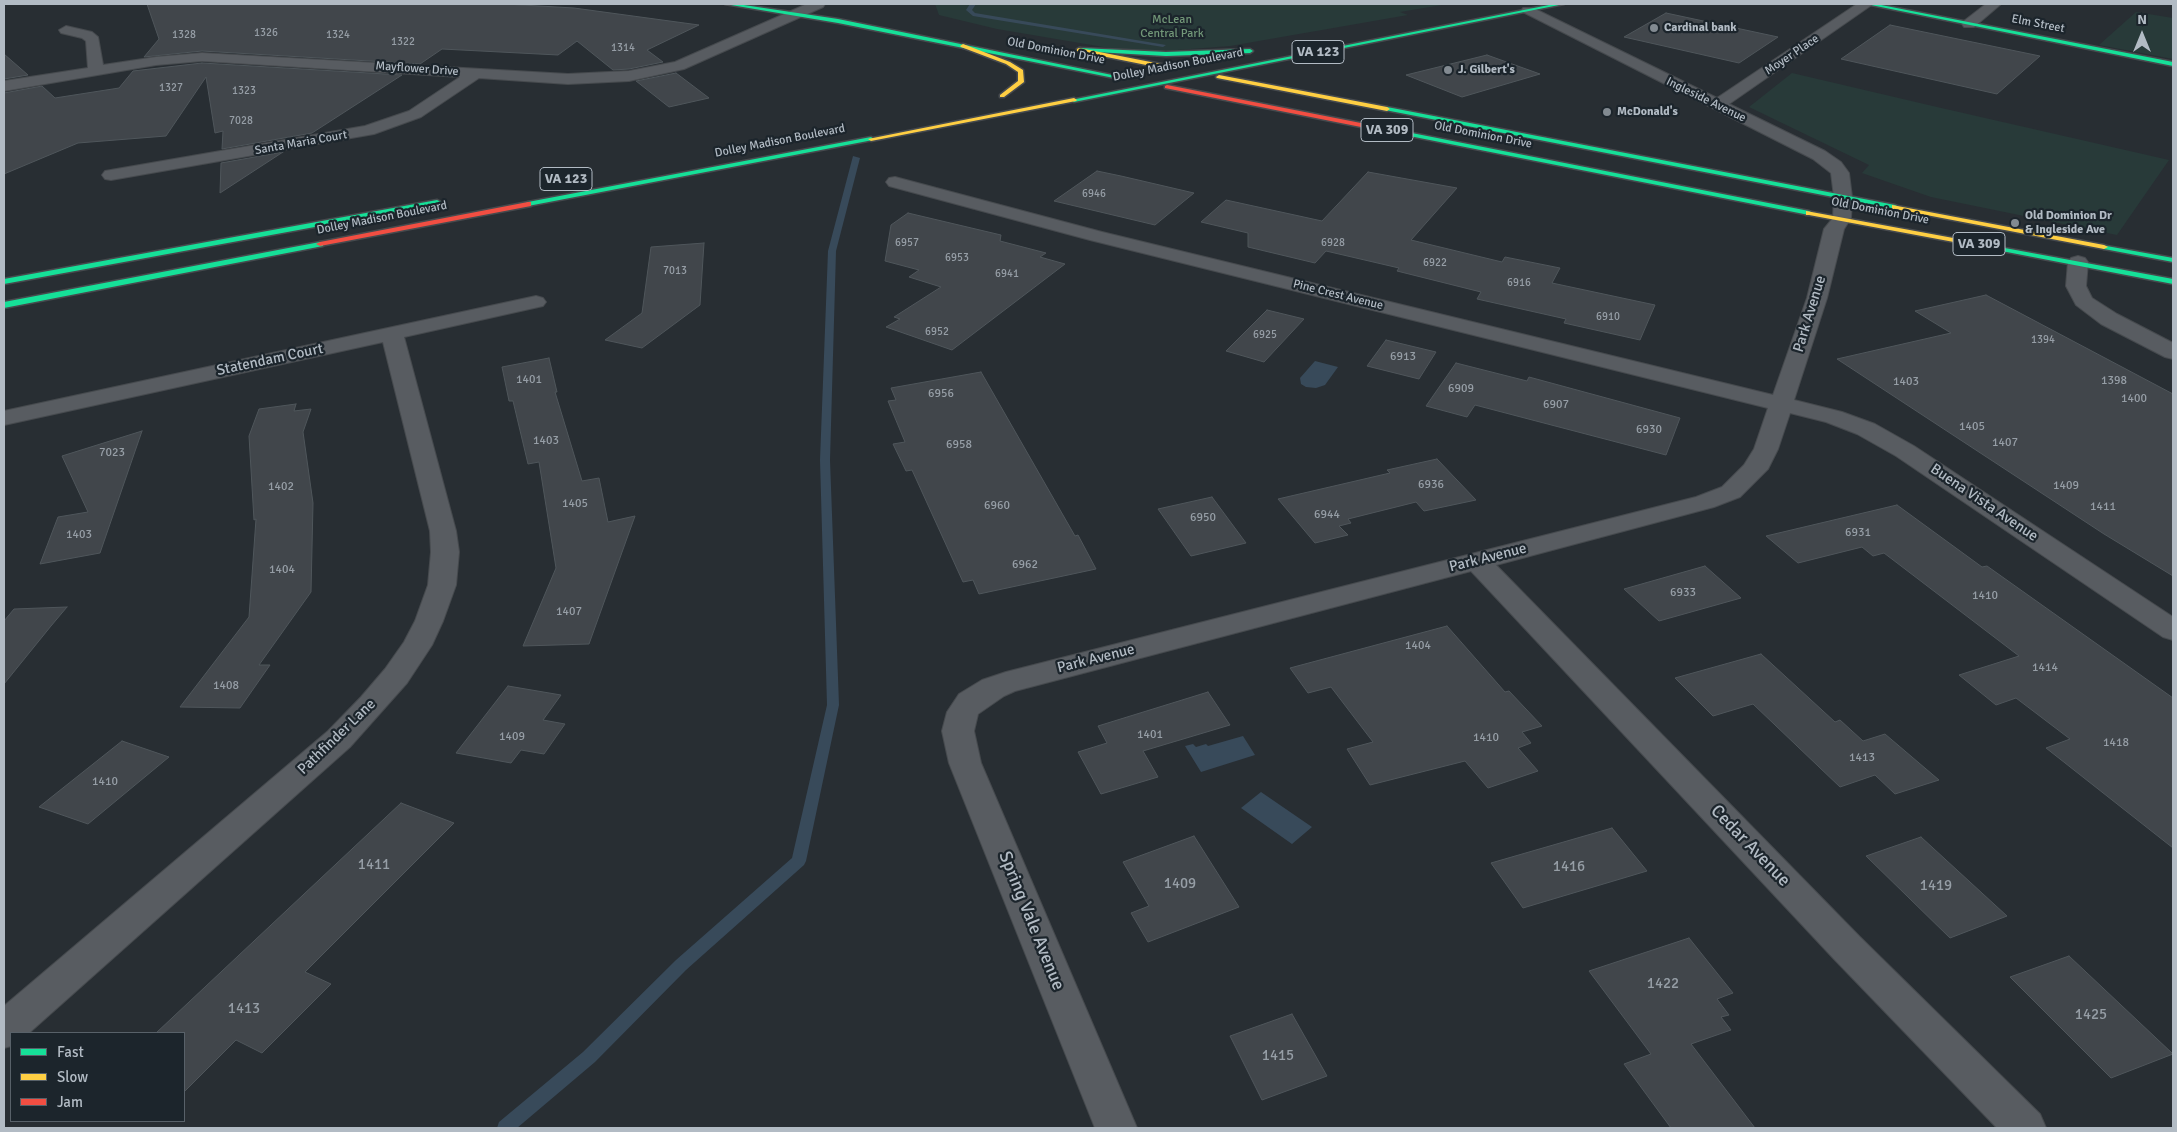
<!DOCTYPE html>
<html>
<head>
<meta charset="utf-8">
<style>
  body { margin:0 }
  #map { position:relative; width:2177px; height:1132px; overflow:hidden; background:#282e33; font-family:Signika,sans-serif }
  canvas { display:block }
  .frame { position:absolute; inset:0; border:5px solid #b2bbc4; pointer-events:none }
  .legend { position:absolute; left:10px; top:1032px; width:175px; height:90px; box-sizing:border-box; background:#1c252c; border:1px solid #586169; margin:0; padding:6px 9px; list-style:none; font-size:15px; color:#b2bbc4 }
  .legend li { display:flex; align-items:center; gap:10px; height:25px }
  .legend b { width:25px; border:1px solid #586169 }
  .north { position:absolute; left:2117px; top:10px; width:50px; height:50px; -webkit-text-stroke:4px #1c252c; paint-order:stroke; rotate:0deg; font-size:14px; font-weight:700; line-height:20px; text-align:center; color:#b2bbc4 }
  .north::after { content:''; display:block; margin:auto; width:18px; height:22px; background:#b2bbc4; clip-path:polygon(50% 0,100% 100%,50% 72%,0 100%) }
</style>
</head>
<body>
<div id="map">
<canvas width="2177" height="1132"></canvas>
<div class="frame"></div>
<ul class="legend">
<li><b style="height:6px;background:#16e098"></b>Fast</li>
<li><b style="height:6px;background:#ffcf43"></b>Slow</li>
<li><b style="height:6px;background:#f24e42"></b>Jam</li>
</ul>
<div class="north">N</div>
</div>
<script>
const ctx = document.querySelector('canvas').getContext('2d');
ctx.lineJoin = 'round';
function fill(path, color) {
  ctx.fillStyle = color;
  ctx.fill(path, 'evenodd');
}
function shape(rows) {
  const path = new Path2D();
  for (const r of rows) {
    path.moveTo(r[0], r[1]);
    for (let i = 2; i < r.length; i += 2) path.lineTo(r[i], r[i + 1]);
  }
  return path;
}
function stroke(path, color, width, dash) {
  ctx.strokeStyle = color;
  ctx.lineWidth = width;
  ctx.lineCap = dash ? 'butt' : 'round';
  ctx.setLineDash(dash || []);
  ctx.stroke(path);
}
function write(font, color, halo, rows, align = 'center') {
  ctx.font = font + ' Signika,sans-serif';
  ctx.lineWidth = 4.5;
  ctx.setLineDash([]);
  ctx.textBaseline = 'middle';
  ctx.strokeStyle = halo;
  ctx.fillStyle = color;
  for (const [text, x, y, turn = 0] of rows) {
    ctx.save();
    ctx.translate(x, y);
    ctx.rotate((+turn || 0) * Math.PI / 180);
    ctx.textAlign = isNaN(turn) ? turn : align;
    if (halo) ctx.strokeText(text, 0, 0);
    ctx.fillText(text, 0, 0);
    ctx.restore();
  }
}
const green = shape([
  [935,4,1448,4,1400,12,1408,15,1230,46,1139,53,997,29,939,15],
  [2136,12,2173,18,2173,59,2099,45],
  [1792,73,1937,107,2169,160,2117,235,1931,197,1862,173,1869,165,1749,107]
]);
const water = shape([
  [1315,361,1338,367,1325,385,1316,388,1306,387,1301,384,1300,378],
  [1243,736,1255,755,1201,772,1185,746,1193,744,1196,747,1206,744,1208,746],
  [1261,792,1312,827,1292,844,1241,808]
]);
const stream = shape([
  [970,4,976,4,972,10,975,13,1166,45,1163,47,973,16,966,10,970,4],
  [853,156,860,158,836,251,830,460,839,705,806,861,804,865,686,970,595,1062,517,1128,497,1128,499,1122,583,1052,676,960,792,858,827,705,820,460,828,251,853,156]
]);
const building = shape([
  [147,4,505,4,574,8,699,25,647,50,663,62,629,69,613,70,577,41,558,55,442,49,420,64,202,51,144,57,159,39,147,4],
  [1666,13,1778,37,1739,63,1624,37,1666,13],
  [1890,25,2040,56,1997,94,1841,59,1890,25],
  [4,54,28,75,4,79,4,54],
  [1487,55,1540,74,1462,97,1406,75,1487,55],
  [202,63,402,75,312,133,222,149,223,131,215,133,206,77,166,136,78,143,4,174,4,93,42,86,55,98,119,88,133,71,202,63],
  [676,73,709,98,669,107,636,81,676,73],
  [283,152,220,193,221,163,283,152],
  [1097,171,1121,176,1194,193,1155,225,1054,201,1097,171],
  [1368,172,1457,188,1411,240,1502,262,1505,257,1560,268,1552,283,1655,305,1640,340,1564,323,1566,319,1477,299,1481,292,1397,271,1399,268,1326,251,1315,263,1248,247,1248,233,1201,222,1226,200,1322,221,1368,172],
  [908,213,1001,235,1000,241,1046,253,1040,257,1065,264,952,350,886,327,900,319,894,317,941,287,909,277,919,270,885,261,891,225,908,213],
  [704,243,700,305,642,348,605,340,642,313,651,247,704,243],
  [1986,295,2173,394,2173,576,2104,534,1837,359,1951,333,1915,311,1986,295],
  [1267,310,1304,319,1264,362,1226,351,1267,310],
  [1386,340,1436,352,1419,379,1367,366,1386,340],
  [549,358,557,392,555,392,582,481,599,478,608,522,635,516,589,644,523,646,556,568,539,462,528,464,513,401,509,401,502,367,549,358],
  [1456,363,1527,381,1529,377,1680,418,1666,455,1475,405,1467,417,1426,406,1456,363],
  [981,372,1075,536,1078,535,1096,569,979,594,973,580,963,582,912,470,906,471,893,444,905,442,888,401,896,400,891,388,981,372],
  [296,404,294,411,311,409,303,432,313,503,311,592,259,665,270,665,240,708,180,707,249,617,256,519,254,520,249,436,259,409,296,404],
  [142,431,100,553,40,564,58,517,88,512,62,456,142,431],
  [1437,459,1476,500,1424,511,1416,502,1348,519,1351,523,1339,526,1348,535,1315,543,1278,499,1390,473,1387,470,1437,459],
  [1212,497,1246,543,1191,556,1158,509,1212,497],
  [1897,505,1982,567,1987,566,2173,698,2173,848,2046,748,2070,739,2016,698,1996,705,1959,675,2019,656,1884,553,1873,556,1862,547,1798,563,1766,536,1897,505],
  [1705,566,1741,598,1659,621,1624,589,1705,566],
  [67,607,51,626,4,684,4,621,14,609,67,607],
  [1447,626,1505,692,1509,691,1542,726,1522,732,1531,743,1518,748,1538,771,1488,788,1465,761,1370,785,1347,749,1373,742,1331,687,1308,693,1290,668,1447,626],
  [1761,654,1835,722,1840,720,1863,741,1885,734,1939,780,1895,794,1875,775,1840,787,1753,704,1713,716,1675,678,1761,654],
  [508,686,561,695,543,720,565,724,544,754,521,750,511,763,456,753,508,686],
  [1208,692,1230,725,1143,751,1158,777,1101,794,1078,752,1107,743,1098,726,1208,692],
  [122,741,169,757,88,824,39,807,122,741],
  [401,803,454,823,305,972,331,984,262,1053,236,1040,184,1092,184,1033,156,1033,401,803],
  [1612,828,1647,871,1523,908,1491,863,1612,828],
  [1194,836,1239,907,1148,942,1131,913,1149,906,1123,862,1194,836],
  [1921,837,2007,916,1950,938,1866,856,1921,837],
  [1689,938,1733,993,1717,999,1729,1015,1721,1017,1731,1030,1691,1044,1755,1128,1671,1128,1624,1064,1651,1054,1589,971,1689,938],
  [2069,956,2173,1054,2111,1078,2010,977,2069,956],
  [1292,1014,1327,1076,1262,1100,1230,1036,1292,1014]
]);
const street = shape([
  [807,4,825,4,823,7,684,69,629,81,568,84,479,78,421,117,374,134,111,180,105,179,102,175,105,171,365,126,409,111,460,77,202,61,156,65,4,91,4,81,88,68,86,41,82,38,61,33,59,30,66,26,92,32,98,37,103,65,156,57,202,53,568,74,629,71,675,62,807,4],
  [1857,4,1873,4,1729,104,1825,151,1841,162,1849,173,1852,197,1851,218,1844,229,1827,298,1794,400,1842,412,1875,424,1914,446,2173,617,2173,640,2163,637,1896,456,1857,434,1826,422,1790,413,1778,449,1768,469,1740,497,1714,507,1496,565,1860,937,2040,1114,2046,1128,1997,1128,1834,959,1471,571,1015,691,1004,696,978,714,974,731,981,763,1137,1128,1095,1128,949,763,942,731,947,712,959,694,982,680,1006,672,1696,497,1722,487,1744,465,1754,449,1768,408,1090,240,889,186,886,182,889,178,895,177,1102,232,1773,395,1807,298,1824,229,1833,218,1834,197,1831,173,1813,159,1521,11,1523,8,1533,8,1717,98,1857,4],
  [1986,4,2001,4,1974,27,1964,27,1962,24,1964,21,1986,4],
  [2078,256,2085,258,2088,262,2086,286,2092,298,2117,314,2173,343,2173,359,2165,357,2101,324,2076,305,2066,286,2068,262,2071,258,2078,256],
  [536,296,543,298,546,302,543,306,404,337,456,531,459,552,456,585,443,621,432,645,407,683,350,747,29,1033,11,1033,11,1046,4,1048,4,1006,328,731,361,697,385,669,404,642,415,621,428,585,431,552,430,531,383,342,4,425,4,411,536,296]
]);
const fast = shape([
  [725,4,737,4,838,19,1117,76,1114,78,838,23,725,4],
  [1554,4,1564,4,1074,102,1071,100,1554,4],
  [1866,4,1876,4,2173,62,2173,66,1866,4],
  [1080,48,1166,52,1250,49,1253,51,1250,53,1166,56,1078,51,1078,49,1080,48],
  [1387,107,1895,205,1899,207,1895,209,1385,110,1384,109,1387,107],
  [1371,125,1809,211,1813,213,1809,215,1369,128,1369,126,1371,125],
  [871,137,874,139,873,140,528,206,524,204,528,202,871,137],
  [437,200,441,202,440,204,4,284,4,279,437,200],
  [320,242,323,242,323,246,4,308,4,302,320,242],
  [1983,244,2173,279,2173,284,1986,248,1982,246,1983,244],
  [2101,245,2173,258,2173,262,2104,249,2100,247,2101,245]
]);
const slow = shape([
  [963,44,1010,62,1023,70,1024,82,1004,97,1000,97,1000,95,1018,81,1018,72,1006,64,961,47,960,46,963,44],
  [1079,48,1166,65,1169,67,1166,69,1077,51,1077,49,1079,48],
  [1219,75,1387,107,1390,109,1387,111,1217,78,1216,77,1219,75],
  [1074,98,1077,100,1076,101,871,141,868,139,1074,98],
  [1892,205,2104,245,2108,247,2104,249,1895,209,1892,209,1892,205],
  [1806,211,1986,244,1990,246,1986,248,1809,215,1806,215,1806,211]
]);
const jam = shape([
  [1167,85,1371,125,1374,127,1371,129,1165,88,1165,86,1167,85],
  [528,202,531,202,531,206,320,246,316,244,320,242,528,202]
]);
const markers = [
  [1654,28,5,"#828a91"],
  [1448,70,5,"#828a91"],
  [1607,112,5,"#828a91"],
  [2015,223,5,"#828a91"]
];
const farNumbernames = [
  ["1326",266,33],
  ["1328",184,35],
  ["1324",338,35],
  ["1322",403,42],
  ["1314",623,48],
  ["1327",171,88],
  ["1323",244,91],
  ["7028",241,121],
  ["6946",1094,194],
  ["6957",907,243],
  ["6928",1333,243],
  ["6953",957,258],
  ["6922",1435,263],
  ["7013",675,271],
  ["6941",1007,274],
  ["6916",1519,283],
  ["6910",1608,317],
  ["6952",937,332],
  ["6925",1265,335],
  ["1394",2043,340]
];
const farParknames = [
  ["McLean",1172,20],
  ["Central Park",1172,34]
];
const farStreetnames = [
  ["Elm Street",2038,24,11],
  ["Old Dominion Drive",1056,51,11],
  ["Moyer Place",1792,55,-34],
  ["Dolley Madison Boulevard",1178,65,-11],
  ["Mayflower Drive",417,69,4],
  ["Ingleside Avenue",1706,100,26],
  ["Old Dominion Drive",1483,135,11],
  ["Dolley Madison Boulevard",780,141,-11],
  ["Santa Maria Court",301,143,-10],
  ["Old Dominion Drive",1880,211,11],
  ["Dolley Madison Boulevard",382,218,-11],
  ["Pine Crest Avenue",1338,295,14]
];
const farPoinames = [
  ["Cardinal bank",1664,28],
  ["J. Gilbert's",1458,70],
  ["McDonald's",1617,112],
  ["Old Dominion Dr",2025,216],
  ["& Ingleside Ave",2025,230]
];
const numberNames = [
  ["6913",1403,357],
  ["1401",529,380],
  ["1398",2114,381],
  ["1403",1906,382],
  ["6909",1461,389],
  ["6956",941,394],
  ["1400",2134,399],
  ["6907",1556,405],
  ["1405",1972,427],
  ["6930",1649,430],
  ["1403",546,441],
  ["1407",2005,443],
  ["6958",959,445],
  ["7023",112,453],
  ["6936",1431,485],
  ["1409",2066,486],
  ["1402",281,487],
  ["1405",575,504],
  ["6960",997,506],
  ["1411",2103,507],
  ["6944",1327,515],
  ["6950",1203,518],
  ["6931",1858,533],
  ["1403",79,535],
  ["6962",1025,565],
  ["1404",282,570],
  ["6933",1683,593],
  ["1410",1985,596],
  ["1407",569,612],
  ["1404",1418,646],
  ["1414",2045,668],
  ["1408",226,686],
  ["1401",1150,735],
  ["1409",512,737],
  ["1410",1486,738],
  ["1418",2116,743],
  ["1413",1862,758],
  ["1410",105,782]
];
const shields = [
  [1318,52,52],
  [1387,130,52],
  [566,179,52],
  [1979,244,52]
];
const shieldNames = [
  ["VA 123",1318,52],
  ["VA 309",1387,130],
  ["VA 123",566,179],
  ["VA 309",1979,244]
];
const streetNames = [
  ["Park Avenue",1810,314,-73],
  ["Statendam Court",270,360,-12],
  ["Buena Vista Avenue",1984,503,34],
  ["Park Avenue",1488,558,-14],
  ["Park Avenue",1096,659,-14],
  ["Pathfinder Lane",337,737,-44]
];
const nearNumbernames = [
  ["1411",374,865],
  ["1416",1569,867],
  ["1409",1180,884],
  ["1419",1936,886],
  ["1422",1663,984],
  ["1413",244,1009],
  ["1425",2091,1015],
  ["1415",1278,1056]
];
const nearStreetnames = [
  ["Cedar Avenue",1750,846,46],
  ["Spring Vale Avenue",1031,921,68]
];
fill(green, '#283a39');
fill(water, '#384a5a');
fill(stream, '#384a5a');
fill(building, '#41464b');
stroke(building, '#4f565b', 1);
stroke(street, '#464a4e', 2);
stroke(fast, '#464a4e', 3);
stroke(slow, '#464a4e', 3);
stroke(jam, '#464a4e', 3);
fill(street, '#585c61');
fill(fast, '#16e098');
fill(slow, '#ffcf43');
fill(jam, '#f24e42');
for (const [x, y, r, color] of markers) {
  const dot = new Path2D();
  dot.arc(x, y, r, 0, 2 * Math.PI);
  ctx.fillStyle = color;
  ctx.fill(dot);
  stroke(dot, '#1c252c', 2);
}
write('11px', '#969ea6', null, farNumbernames);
write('12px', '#729778', '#1c252c', farParknames);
write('12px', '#b2bbc4', '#1c252c', farStreetnames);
write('bold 12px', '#b2bbc4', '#1c252c', farPoinames, 'left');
write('12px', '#969ea6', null, numberNames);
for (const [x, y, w] of shields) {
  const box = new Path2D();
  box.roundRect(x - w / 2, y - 11.5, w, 23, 4);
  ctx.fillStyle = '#1c252c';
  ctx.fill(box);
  stroke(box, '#b2bbc4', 1);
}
write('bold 14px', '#b2bbc4', null, shieldNames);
write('15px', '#b2bbc4', '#1c252c', streetNames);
write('15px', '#969ea6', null, nearNumbernames);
write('18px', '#b2bbc4', '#1c252c', nearStreetnames);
</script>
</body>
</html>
